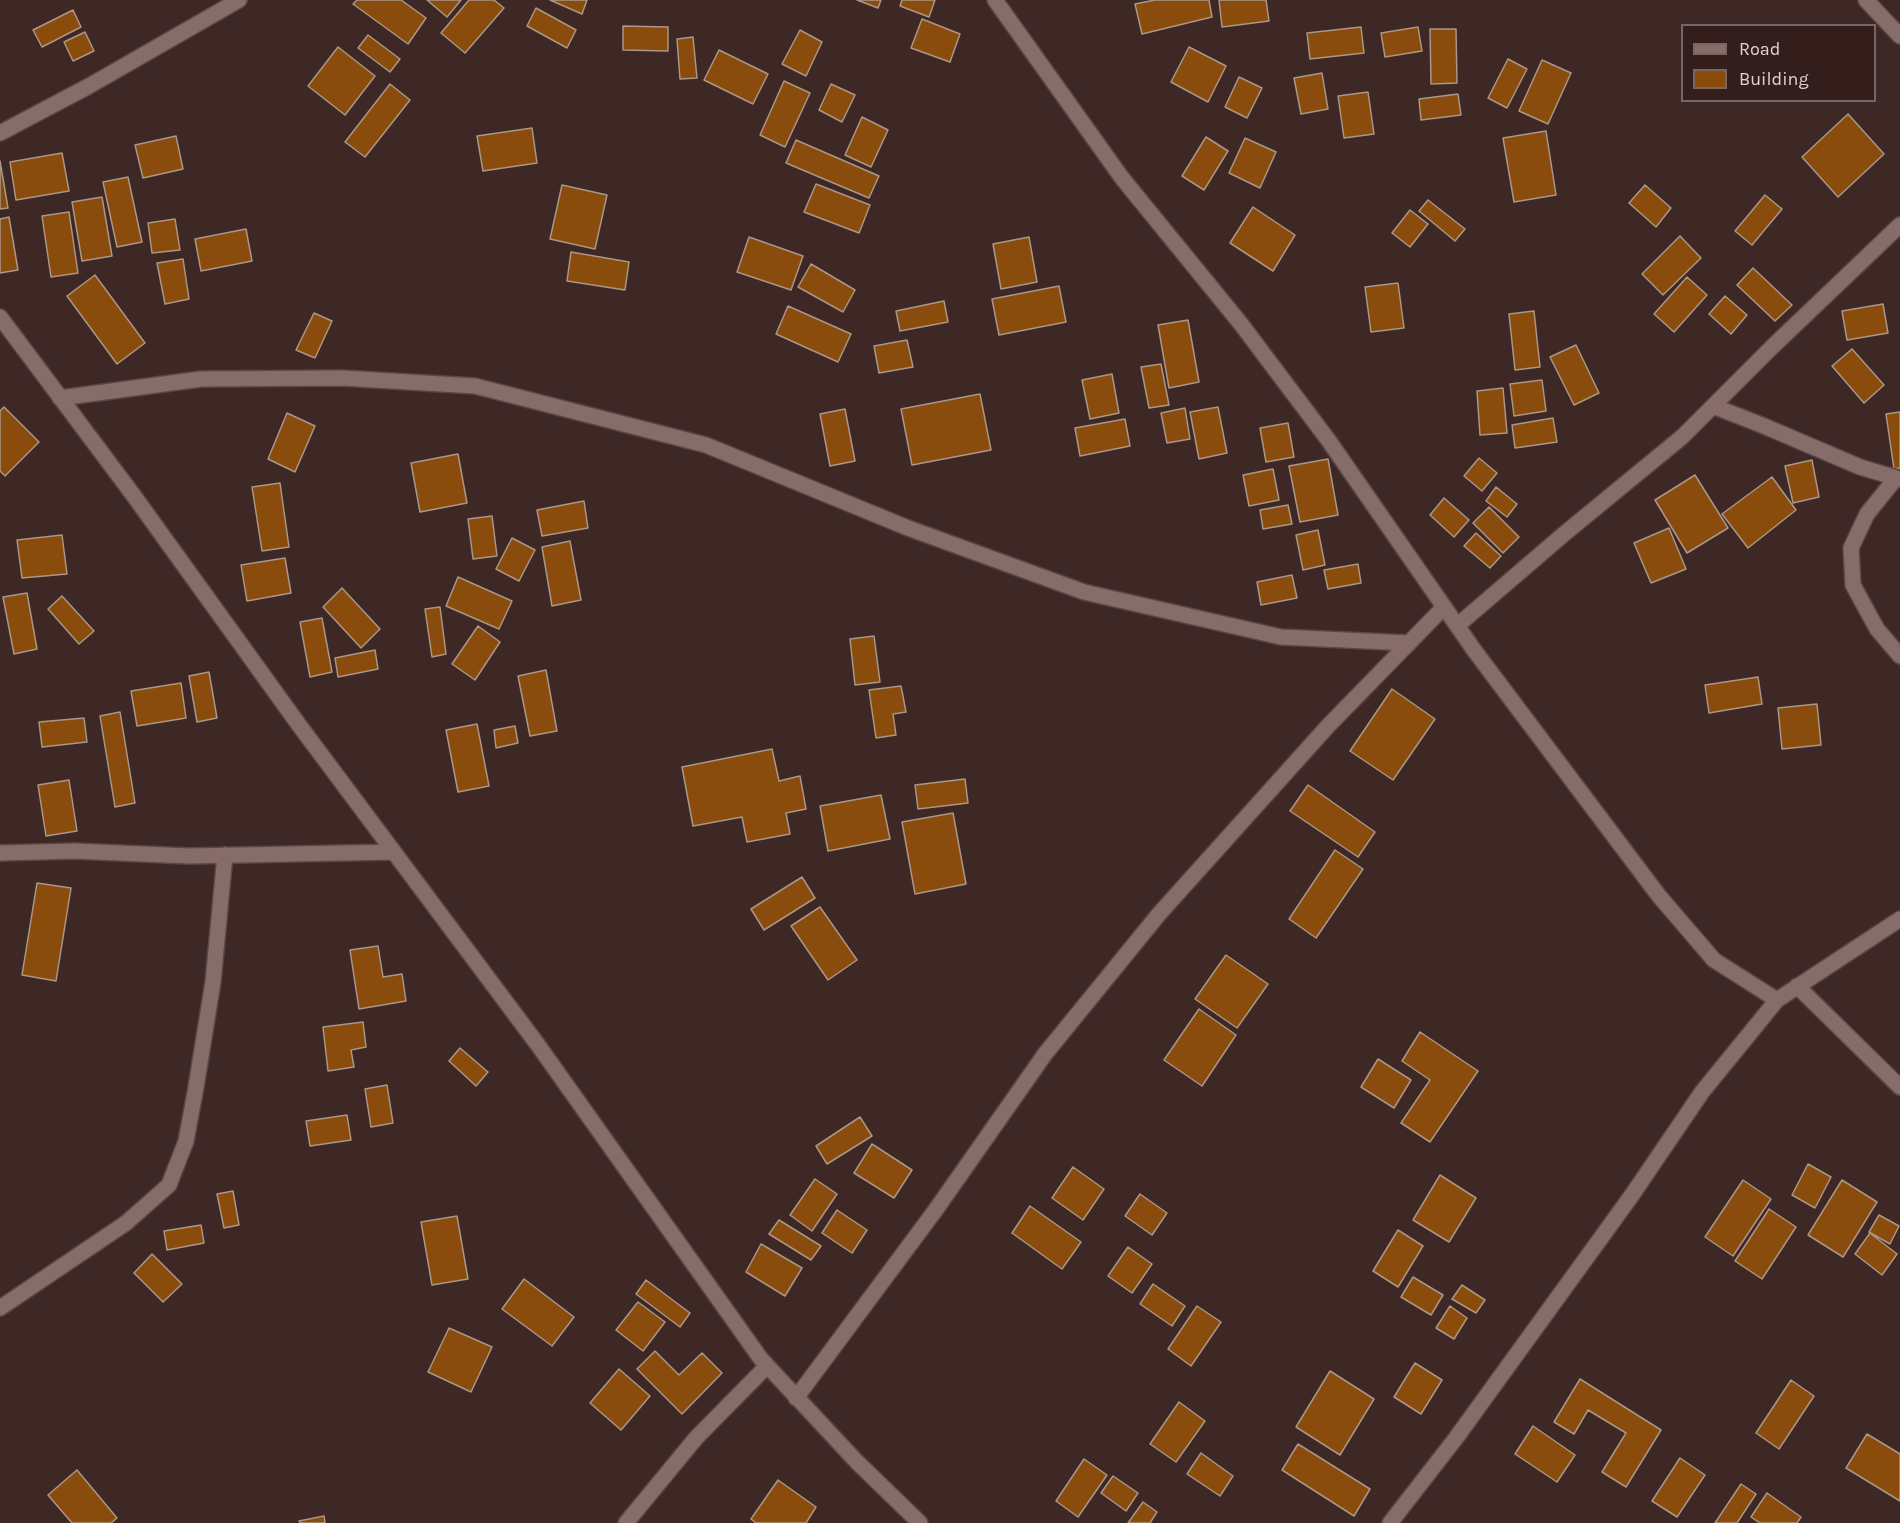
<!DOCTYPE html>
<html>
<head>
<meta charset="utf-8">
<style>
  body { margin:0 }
  #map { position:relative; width:1900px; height:1523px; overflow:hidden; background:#3d2825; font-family:Karla,sans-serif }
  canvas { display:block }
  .legend { position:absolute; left:1681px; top:24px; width:195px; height:78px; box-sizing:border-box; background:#331e1c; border:2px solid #796664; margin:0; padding:8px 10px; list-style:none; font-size:18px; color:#e1d2d1 }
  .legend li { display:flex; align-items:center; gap:12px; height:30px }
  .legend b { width:30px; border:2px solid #796664 }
</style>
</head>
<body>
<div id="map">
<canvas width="1900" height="1523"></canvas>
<ul class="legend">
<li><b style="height:8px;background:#876d6a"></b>Road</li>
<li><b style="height:16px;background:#894c0c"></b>Building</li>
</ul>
</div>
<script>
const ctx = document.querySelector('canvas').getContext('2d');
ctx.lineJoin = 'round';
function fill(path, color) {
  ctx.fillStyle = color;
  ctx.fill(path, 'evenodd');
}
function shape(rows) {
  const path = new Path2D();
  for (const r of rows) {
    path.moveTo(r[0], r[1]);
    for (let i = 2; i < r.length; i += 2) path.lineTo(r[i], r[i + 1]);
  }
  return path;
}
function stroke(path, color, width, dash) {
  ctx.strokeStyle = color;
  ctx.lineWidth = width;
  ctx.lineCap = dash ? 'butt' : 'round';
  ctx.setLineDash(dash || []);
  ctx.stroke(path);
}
const building = shape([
  [357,0,401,0,426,18,408,44,353,4,357,0],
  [427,0,461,0,447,17,427,0],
  [469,0,494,0,504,8,465,53,441,33,469,0],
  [550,0,587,0,582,14,550,0],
  [857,0,881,0,878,8,857,0],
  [902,0,935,0,929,17,900,6,902,0],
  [1155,0,1209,0,1212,17,1142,34,1135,4,1155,0],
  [1219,0,1266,0,1269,21,1222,27,1219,0],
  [536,8,576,30,567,48,527,26,536,8],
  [73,10,81,27,42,47,33,30,73,10],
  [922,19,960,34,950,62,911,48,922,19],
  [623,26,668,27,668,51,623,50,623,26],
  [1361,27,1364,53,1310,59,1307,33,1361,27],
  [1418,27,1422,51,1385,57,1381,33,1418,27],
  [1430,29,1456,29,1457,83,1431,84,1430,29],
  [800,30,822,42,806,76,782,64,800,30],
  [85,32,94,51,73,61,64,42,85,32],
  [368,35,400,59,390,72,358,48,368,35],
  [693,37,697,78,680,79,677,39,693,37],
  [338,47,375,76,345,115,308,86,338,47],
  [1189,47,1226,66,1208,102,1171,82,1189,47],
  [719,50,768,74,753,104,704,80,719,50],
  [1508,59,1527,69,1507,108,1488,98,1508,59],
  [1542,60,1571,73,1548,124,1519,111,1542,60],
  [1322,73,1328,109,1301,114,1294,78,1322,73],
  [1239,77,1262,88,1247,118,1225,107,1239,77],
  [784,81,810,93,785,147,760,135,784,81],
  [390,84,410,100,365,157,345,142,390,84],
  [831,84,855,95,842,122,819,110,831,84],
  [1368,92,1374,134,1344,138,1338,96,1368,92],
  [1458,94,1461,115,1421,120,1419,99,1458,94],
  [1848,114,1884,154,1838,197,1802,157,1848,114],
  [862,117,888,130,871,167,845,155,862,117],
  [532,128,537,163,483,171,477,136,532,128],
  [1546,131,1556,195,1514,202,1503,138,1546,131],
  [176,136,183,169,143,178,135,145,176,136],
  [1206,137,1228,151,1204,190,1182,176,1206,137],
  [1245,138,1276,152,1260,188,1229,173,1245,138],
  [796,140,879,176,869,198,786,163,796,140],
  [62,153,69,191,16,200,10,162,62,153],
  [0,161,8,208,0,209,0,161],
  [128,177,142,242,117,247,103,182,128,177],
  [816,184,870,205,859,233,804,212,816,184],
  [562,185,607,195,595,249,550,239,562,185],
  [1645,185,1671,208,1656,227,1629,203,1645,185],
  [1765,195,1782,209,1752,245,1735,231,1765,195],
  [102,197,112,256,82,261,72,202,102,197],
  [1428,200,1465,229,1455,241,1419,211,1428,200],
  [1253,207,1295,235,1273,271,1230,243,1253,207],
  [1410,210,1428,224,1410,247,1392,233,1410,210],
  [69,212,78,273,51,277,42,216,69,212],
  [9,217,18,270,0,273,0,219,9,217],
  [175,219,180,250,152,253,148,223,175,219],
  [246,229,252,261,201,271,195,239,246,229],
  [1680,236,1701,258,1663,295,1642,274,1680,236],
  [749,237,803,256,791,290,737,272,749,237],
  [1029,237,1037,282,1001,289,993,244,1029,237],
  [571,252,629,262,625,290,567,281,571,252],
  [183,259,189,299,165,304,157,263,183,259],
  [811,264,855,290,843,312,798,287,811,264],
  [1753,268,1792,305,1775,321,1737,285,1753,268],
  [95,275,145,343,117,364,67,296,95,275],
  [1687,277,1707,295,1674,332,1654,314,1687,277],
  [1398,283,1404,328,1371,332,1365,287,1398,283],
  [1059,286,1066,322,999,335,992,299,1059,286],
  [1725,296,1747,315,1731,334,1709,314,1725,296],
  [944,301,948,322,900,331,896,311,944,301],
  [1883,304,1888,333,1847,340,1842,311,1883,304],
  [788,306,851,334,838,362,776,334,788,306],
  [1534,311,1540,367,1515,370,1509,314,1534,311],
  [314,313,332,321,315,358,296,350,314,313],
  [1188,320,1199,382,1169,388,1158,325,1188,320],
  [907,340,913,367,879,373,874,346,907,340],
  [1576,345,1599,393,1574,405,1550,357,1576,345],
  [1852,349,1884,385,1864,403,1832,366,1852,349],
  [1161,364,1169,405,1149,408,1141,367,1161,364],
  [1112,374,1119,413,1090,419,1082,380,1112,374],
  [1542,380,1546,411,1514,416,1510,384,1542,380],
  [1503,388,1507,433,1480,435,1477,391,1503,388],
  [980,394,991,450,912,465,901,409,980,394],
  [4,407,39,442,5,476,0,471,0,411,4,407],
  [1218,407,1227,453,1199,459,1190,412,1218,407],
  [1185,408,1190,439,1167,443,1161,413,1185,408],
  [845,409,855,461,830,466,820,414,845,409],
  [1900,412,1900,468,1894,469,1886,414,1900,412],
  [287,413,315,426,295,472,268,459,287,413],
  [1553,418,1557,442,1515,448,1512,425,1553,418],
  [1125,419,1130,446,1080,456,1075,428,1125,419],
  [1288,423,1294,457,1266,462,1260,428,1288,423],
  [458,454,467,503,420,512,411,463,458,454],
  [1479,458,1497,473,1482,491,1464,476,1479,458],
  [1328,459,1338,515,1300,522,1289,466,1328,459],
  [1812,460,1819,497,1793,503,1785,466,1812,460],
  [1273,469,1279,500,1249,506,1243,475,1273,469],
  [1695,475,1728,528,1687,553,1655,500,1695,475],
  [1772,477,1796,510,1748,548,1722,514,1772,477],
  [280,483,289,547,262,551,252,487,280,483],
  [1496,487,1517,504,1507,517,1486,501,1496,487],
  [1444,498,1469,520,1454,537,1430,515,1444,498],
  [584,501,588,528,542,536,537,510,584,501],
  [1288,505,1292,524,1263,529,1260,510,1288,505],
  [1489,507,1519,537,1503,553,1473,523,1489,507],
  [492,516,497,556,473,559,468,519,492,516],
  [1669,528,1686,569,1651,583,1634,543,1669,528],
  [1318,530,1325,565,1303,570,1296,535,1318,530],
  [1476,533,1501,556,1490,568,1464,546,1476,533],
  [62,535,67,574,22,578,17,540,62,535],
  [512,538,535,550,519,581,496,569,512,538],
  [570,541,581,600,552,606,542,547,570,541],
  [285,558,291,593,247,601,241,565,285,558],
  [1358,564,1361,583,1328,589,1324,570,1358,564],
  [1292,575,1297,598,1261,605,1257,582,1292,575],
  [458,577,512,601,499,629,446,606,458,577],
  [342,588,380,629,361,648,323,607,342,588],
  [27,593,37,649,14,654,3,597,27,593],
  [62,596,94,631,79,644,48,609,62,596],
  [440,607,446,654,432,657,425,609,440,607],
  [322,618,332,672,310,677,300,622,322,618],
  [478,626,500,642,475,680,452,664,478,626],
  [874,636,880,682,855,685,850,639,874,636],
  [375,650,378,669,338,677,335,658,375,650],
  [546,670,557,731,530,736,518,676,546,670],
  [209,672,217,718,197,722,189,676,209,672],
  [1758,677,1762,704,1709,713,1705,685,1758,677],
  [181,683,186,718,137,726,131,691,181,683],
  [901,686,906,712,893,714,896,735,876,738,869,690,901,686],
  [1392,689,1435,719,1393,780,1350,751,1392,689],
  [1817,704,1821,745,1782,749,1778,708,1817,704],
  [120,712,135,803,115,807,100,716,120,712],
  [84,718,87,742,42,747,39,722,84,718],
  [477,724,489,786,458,792,446,730,477,724],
  [515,726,518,743,496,748,494,730,515,726],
  [772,749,779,781,800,776,806,809,786,813,790,834,747,842,742,817,693,826,682,767,772,749],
  [965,779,968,803,918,809,915,785,965,779],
  [69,780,77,831,46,836,38,785,69,780],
  [1308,785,1375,832,1358,857,1290,811,1308,785],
  [881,795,890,839,828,851,820,806,881,795],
  [953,813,966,884,915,894,902,822,953,813],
  [1335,850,1363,869,1316,938,1289,919,1335,850],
  [802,877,815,898,764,930,751,909,802,877],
  [37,883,71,888,56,981,22,975,37,883],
  [820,907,857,960,828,980,791,926,820,907],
  [378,946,383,977,402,974,406,1001,359,1009,350,950,378,946],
  [1226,955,1268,984,1237,1028,1195,999,1226,955],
  [1199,1009,1236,1035,1202,1086,1164,1060,1199,1009],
  [363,1022,366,1047,351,1050,354,1067,328,1071,323,1027,363,1022],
  [1420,1032,1478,1071,1430,1142,1401,1123,1430,1080,1402,1061,1420,1032],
  [460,1048,488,1072,476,1086,449,1061,460,1048],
  [1378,1059,1411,1080,1394,1108,1361,1087,1378,1059],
  [387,1085,393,1123,371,1127,365,1089,387,1085],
  [347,1115,351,1140,310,1146,306,1121,347,1115],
  [860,1117,872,1136,827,1164,816,1146,860,1117],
  [872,1144,912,1170,894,1198,854,1173,872,1144],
  [1808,1164,1831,1177,1815,1208,1792,1195,1808,1164],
  [1073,1167,1104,1189,1083,1220,1052,1198,1073,1167],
  [1440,1175,1476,1198,1449,1242,1413,1220,1440,1175],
  [815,1179,837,1194,812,1231,790,1215,815,1179],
  [1743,1180,1771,1199,1733,1256,1705,1237,1743,1180],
  [1842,1180,1877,1202,1843,1257,1808,1235,1842,1180],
  [233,1191,239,1225,224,1228,217,1194,233,1191],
  [1140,1194,1167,1213,1152,1235,1125,1216,1140,1194],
  [1030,1206,1081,1242,1062,1269,1012,1233,1030,1206],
  [1769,1209,1796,1227,1762,1279,1735,1261,1769,1209],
  [837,1210,867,1230,852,1253,822,1233,837,1210],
  [1879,1215,1899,1226,1890,1244,1869,1232,1879,1215],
  [457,1216,468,1279,432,1285,421,1222,457,1216],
  [779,1220,821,1246,811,1260,769,1234,779,1220],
  [201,1225,204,1243,167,1250,164,1231,201,1225],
  [1398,1230,1423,1246,1398,1287,1373,1271,1398,1230],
  [1870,1233,1897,1254,1882,1275,1855,1254,1870,1233],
  [761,1244,802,1268,785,1296,746,1272,761,1244],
  [1128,1247,1152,1264,1132,1293,1108,1276,1128,1247],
  [152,1254,182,1284,163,1302,134,1273,152,1254],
  [1413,1277,1443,1295,1431,1315,1401,1297,1413,1277],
  [524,1279,574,1317,552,1346,502,1309,524,1279],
  [646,1280,690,1313,680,1327,636,1294,646,1280],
  [1153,1284,1185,1306,1172,1326,1140,1304,1153,1284],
  [1462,1285,1485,1300,1476,1313,1452,1299,1462,1285],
  [638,1302,665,1322,643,1351,616,1330,638,1302],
  [1197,1306,1221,1322,1191,1366,1168,1349,1197,1306],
  [1450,1306,1467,1318,1454,1339,1436,1328,1450,1306],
  [449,1328,492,1347,471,1392,428,1372,449,1328],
  [655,1351,679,1375,702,1353,722,1373,682,1414,637,1369,655,1351],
  [1415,1363,1442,1380,1421,1414,1394,1397,1415,1363],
  [619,1369,650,1396,621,1430,590,1403,619,1369],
  [1330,1371,1374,1399,1340,1455,1296,1427,1330,1371],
  [1580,1379,1661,1430,1626,1487,1602,1472,1626,1433,1588,1410,1574,1434,1554,1422,1580,1379],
  [1791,1380,1814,1396,1779,1449,1756,1433,1791,1380],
  [1179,1402,1205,1421,1176,1462,1150,1444,1179,1402],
  [1533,1426,1575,1455,1557,1482,1515,1454,1533,1426],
  [1867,1434,1900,1454,1900,1501,1846,1468,1867,1434],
  [1298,1444,1370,1489,1354,1516,1282,1470,1298,1444],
  [1201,1453,1233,1476,1220,1496,1187,1474,1201,1453],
  [1680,1458,1705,1475,1677,1517,1652,1501,1680,1458],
  [1084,1459,1107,1475,1078,1517,1056,1501,1084,1459],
  [77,1470,117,1518,111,1523,72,1523,48,1495,77,1470],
  [1113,1476,1138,1493,1126,1511,1101,1493,1113,1476],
  [778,1480,816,1507,806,1523,756,1523,751,1519,778,1480],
  [1741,1484,1756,1494,1737,1523,1715,1523,1741,1484],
  [1767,1493,1801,1517,1797,1523,1760,1523,1751,1517,1767,1493],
  [1143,1502,1157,1512,1150,1523,1128,1523,1143,1502],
  [324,1516,325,1523,300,1523,299,1521,324,1516]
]);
const minor = shape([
  [995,0,1122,178,1241,324,1329,441,1474,650,1659,896,1714,960,1777,1000],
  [1866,0,1900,36],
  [0,133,89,86,239,0],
  [0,317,134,496,299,725,538,1045,761,1359,857,1462,920,1523],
  [60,398,201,379,342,378,475,386,706,445,908,528,1084,592,1281,637,1409,643],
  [1713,406,1764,426,1860,467,1900,479],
  [1896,478,1867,514,1851,548,1853,585,1877,629,1900,656],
  [1458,625,1564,534,1682,437,1771,348,1900,225],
  [0,853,74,851,189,856,394,852],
  [1797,986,1900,1087],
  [0,1308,126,1223,169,1185,186,1141,196,1087,213,982,225,855],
  [796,1398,937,1208,1045,1054,1159,914,1328,726,1444,607],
  [626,1523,696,1438,767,1366],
  [1390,1523,1456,1438,1632,1195,1702,1092,1777,1000,1900,919]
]);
fill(building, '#894c0c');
stroke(building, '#ab9687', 1.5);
stroke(minor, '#594645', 18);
stroke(minor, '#876d6a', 15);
</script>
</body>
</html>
